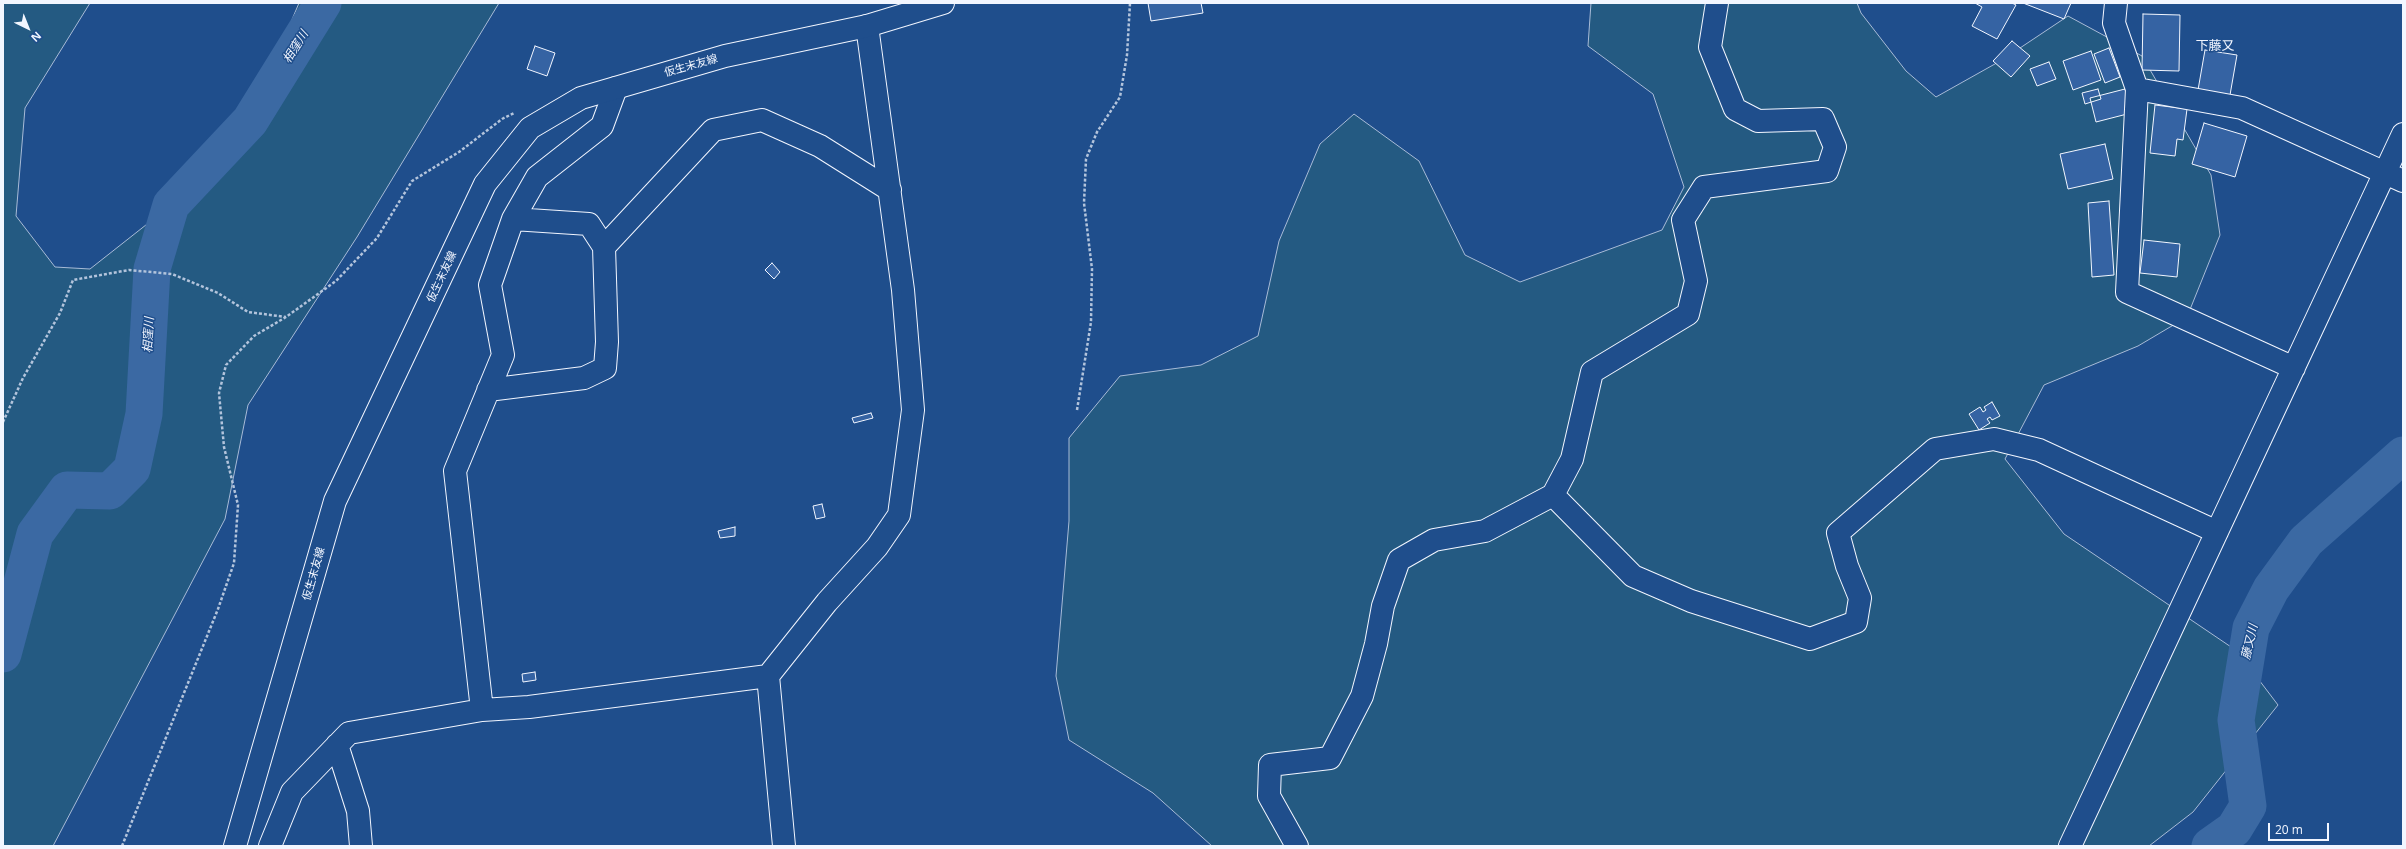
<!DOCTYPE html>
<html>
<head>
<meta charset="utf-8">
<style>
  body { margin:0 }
  #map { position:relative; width:2406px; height:849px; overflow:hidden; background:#1f4e8c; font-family:"Open Sans",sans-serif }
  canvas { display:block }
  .frame { position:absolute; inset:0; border:4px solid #f2f6ff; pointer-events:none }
  .north { position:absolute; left:8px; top:8px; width:40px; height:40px; -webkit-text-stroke:3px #1f4e8c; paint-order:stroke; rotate:137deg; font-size:11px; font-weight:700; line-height:16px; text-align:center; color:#f2f6ff }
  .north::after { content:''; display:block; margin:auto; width:14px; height:18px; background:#f2f6ff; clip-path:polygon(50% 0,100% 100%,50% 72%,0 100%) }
  .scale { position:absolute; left:2268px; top:823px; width:61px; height:18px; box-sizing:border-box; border:2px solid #f2f6ff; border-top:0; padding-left:5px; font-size:12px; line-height:14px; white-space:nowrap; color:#f2f6ff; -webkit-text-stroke:3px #1f4e8c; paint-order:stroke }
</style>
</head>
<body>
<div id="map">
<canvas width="2406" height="849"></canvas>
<div class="frame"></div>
<div class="north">N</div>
<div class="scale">20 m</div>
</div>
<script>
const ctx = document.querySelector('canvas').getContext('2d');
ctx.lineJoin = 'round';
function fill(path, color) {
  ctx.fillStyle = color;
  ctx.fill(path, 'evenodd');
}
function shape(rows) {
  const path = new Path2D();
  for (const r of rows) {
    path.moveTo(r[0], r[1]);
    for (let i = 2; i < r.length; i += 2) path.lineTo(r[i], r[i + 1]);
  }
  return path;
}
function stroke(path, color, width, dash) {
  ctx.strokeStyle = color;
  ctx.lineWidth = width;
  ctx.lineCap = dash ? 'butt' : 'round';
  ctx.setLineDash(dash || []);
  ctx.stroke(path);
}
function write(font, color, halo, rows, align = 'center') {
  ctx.font = font + ' "Open Sans","Noto Sans JP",sans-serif';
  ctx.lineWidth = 3;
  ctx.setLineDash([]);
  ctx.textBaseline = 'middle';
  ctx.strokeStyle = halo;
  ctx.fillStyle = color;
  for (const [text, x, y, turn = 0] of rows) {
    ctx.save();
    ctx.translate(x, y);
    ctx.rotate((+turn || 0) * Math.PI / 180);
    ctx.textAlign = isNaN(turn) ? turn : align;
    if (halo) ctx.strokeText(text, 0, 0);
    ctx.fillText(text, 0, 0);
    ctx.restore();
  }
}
const green = shape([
  [3,3,90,3,25,108,16,216,55,267,90,269,203,180,245,130,299,3,499,3,357,237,248,405,225,519,53,846,3,846,3,3],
  [1591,3,1857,3,1861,13,1906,71,1936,97,2002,60,2068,16,2142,56,2211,175,2220,235,2187,317,2138,346,2044,385,2005,459,2064,534,2237,651,2278,705,2193,812,2149,846,1212,846,1153,793,1069,740,1056,676,1069,521,1069,438,1120,376,1201,365,1258,336,1279,241,1320,144,1354,114,1419,161,1465,255,1520,282,1662,230,1684,187,1653,94,1588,46,1591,3]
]);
const river = shape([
  [3,654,35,534,67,490,110,491,132,469,144,414,152,269,171,205,250,121,323,3],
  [2210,846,2234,829,2248,806,2236,720,2251,628,2271,589,2306,541,2403,455]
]);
const building = shape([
  [1148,3,1201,3,1203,13,1151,21,1148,3],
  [1975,3,2012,3,2016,5,1997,39,1972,26,1982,7,1975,3],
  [2023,3,2071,3,2064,19,2023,3],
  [2143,14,2180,15,2179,71,2142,70,2143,14],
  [2012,41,2030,56,2011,77,1993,61,2012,41],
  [535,46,555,53,547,76,527,69,535,46],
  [2109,48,2120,77,2105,83,2094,54,2109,48],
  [2205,50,2237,55,2230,95,2198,90,2205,50],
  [2091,51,2101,80,2073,90,2063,61,2091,51],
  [2049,62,2056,79,2037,86,2030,69,2049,62],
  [2098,89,2101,99,2085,104,2082,93,2098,89],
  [2125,89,2131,113,2096,122,2090,98,2125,89],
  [2155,105,2187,109,2183,140,2177,139,2175,156,2150,153,2155,105],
  [2204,123,2247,136,2235,177,2192,164,2204,123],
  [2105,144,2113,179,2068,189,2060,154,2105,144],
  [2109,201,2114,275,2092,277,2088,203,2109,201],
  [2144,240,2180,244,2177,277,2140,273,2144,240],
  [772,263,780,272,774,279,765,270,772,263],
  [1992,402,2000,416,1992,420,1990,417,1987,419,1990,423,1979,430,1969,414,1980,407,1983,412,1986,410,1984,407,1992,402],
  [871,413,873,418,854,423,852,418,871,413],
  [822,504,825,517,816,519,813,506,822,504],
  [735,527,735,536,720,538,718,531,735,527],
  [535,672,536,680,523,682,522,674,535,672]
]);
const path = shape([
  [1077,410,1091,322,1092,269,1084,203,1086,159,1097,132,1120,97,1127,55,1130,3],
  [3,422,23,378,60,313,73,280,129,270,172,274,218,293,248,312,286,317],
  [122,846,218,609,234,563,238,505,224,447,219,393,226,365,254,336,286,317,336,281,377,238,412,181,459,152,502,119,514,113]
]);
const minor = shape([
  [2116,3,2114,23,2137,89,2242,108,2403,181],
  [2137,89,2127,292,2294,368],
  [604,247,713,130,762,120,820,146,890,190],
  [488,390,584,378,605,368,607,342,604,247,589,224,513,219],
  [1553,495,1633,576,1691,601,1810,639,1856,622,1860,598,1847,566,1838,533,1935,449,1994,439,2039,450,2217,532],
  [482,710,455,471,503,355,490,285,513,219,537,177,602,126,616,88],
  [337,745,358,811,361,846],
  [270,846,292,792,349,733,482,710,529,707,768,676],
  [784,846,768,676,827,602,877,547,899,515,913,410,903,290,867,26],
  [1297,846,1269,796,1270,765,1330,758,1362,696,1376,644,1383,606,1399,560,1434,540,1485,531,1553,495,1572,459,1592,372,1688,314,1696,281,1683,220,1704,187,1827,171,1835,147,1823,119,1758,121,1735,109,1710,47,1717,3],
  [2070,846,2403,134]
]);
const major = shape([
  [235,846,335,501,485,184,530,128,581,98,725,56,867,26,943,3]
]);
const streetNames = [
  ["仮生末友線",691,66,-16],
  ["仮生末友線",442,277,-65],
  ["仮生末友線",314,574,-74]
];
const waterNames = [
  ["相窪川",296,47,-58],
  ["相窪川",149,335,-87],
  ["藤又川",2250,642,-77]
];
const quarterNames = [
  ["下藤又",2215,46]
];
fill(green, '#245a82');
stroke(green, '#a8bbd7', 1);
stroke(river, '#3b69a3', 37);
fill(building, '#3563a3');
stroke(building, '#f2f6ff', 1);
stroke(minor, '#f2f6ff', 24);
stroke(major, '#f2f6ff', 24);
stroke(path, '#b3c4dc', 2.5, [3, 2]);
stroke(minor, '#1f4e8c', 22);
stroke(major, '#1f4e8c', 22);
write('11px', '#f2f6ff', '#1f4e8c', streetNames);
write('italic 12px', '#f2f6ff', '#1f4e8c', waterNames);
write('13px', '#f2f6ff', '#1f4e8c', quarterNames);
</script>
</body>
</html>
